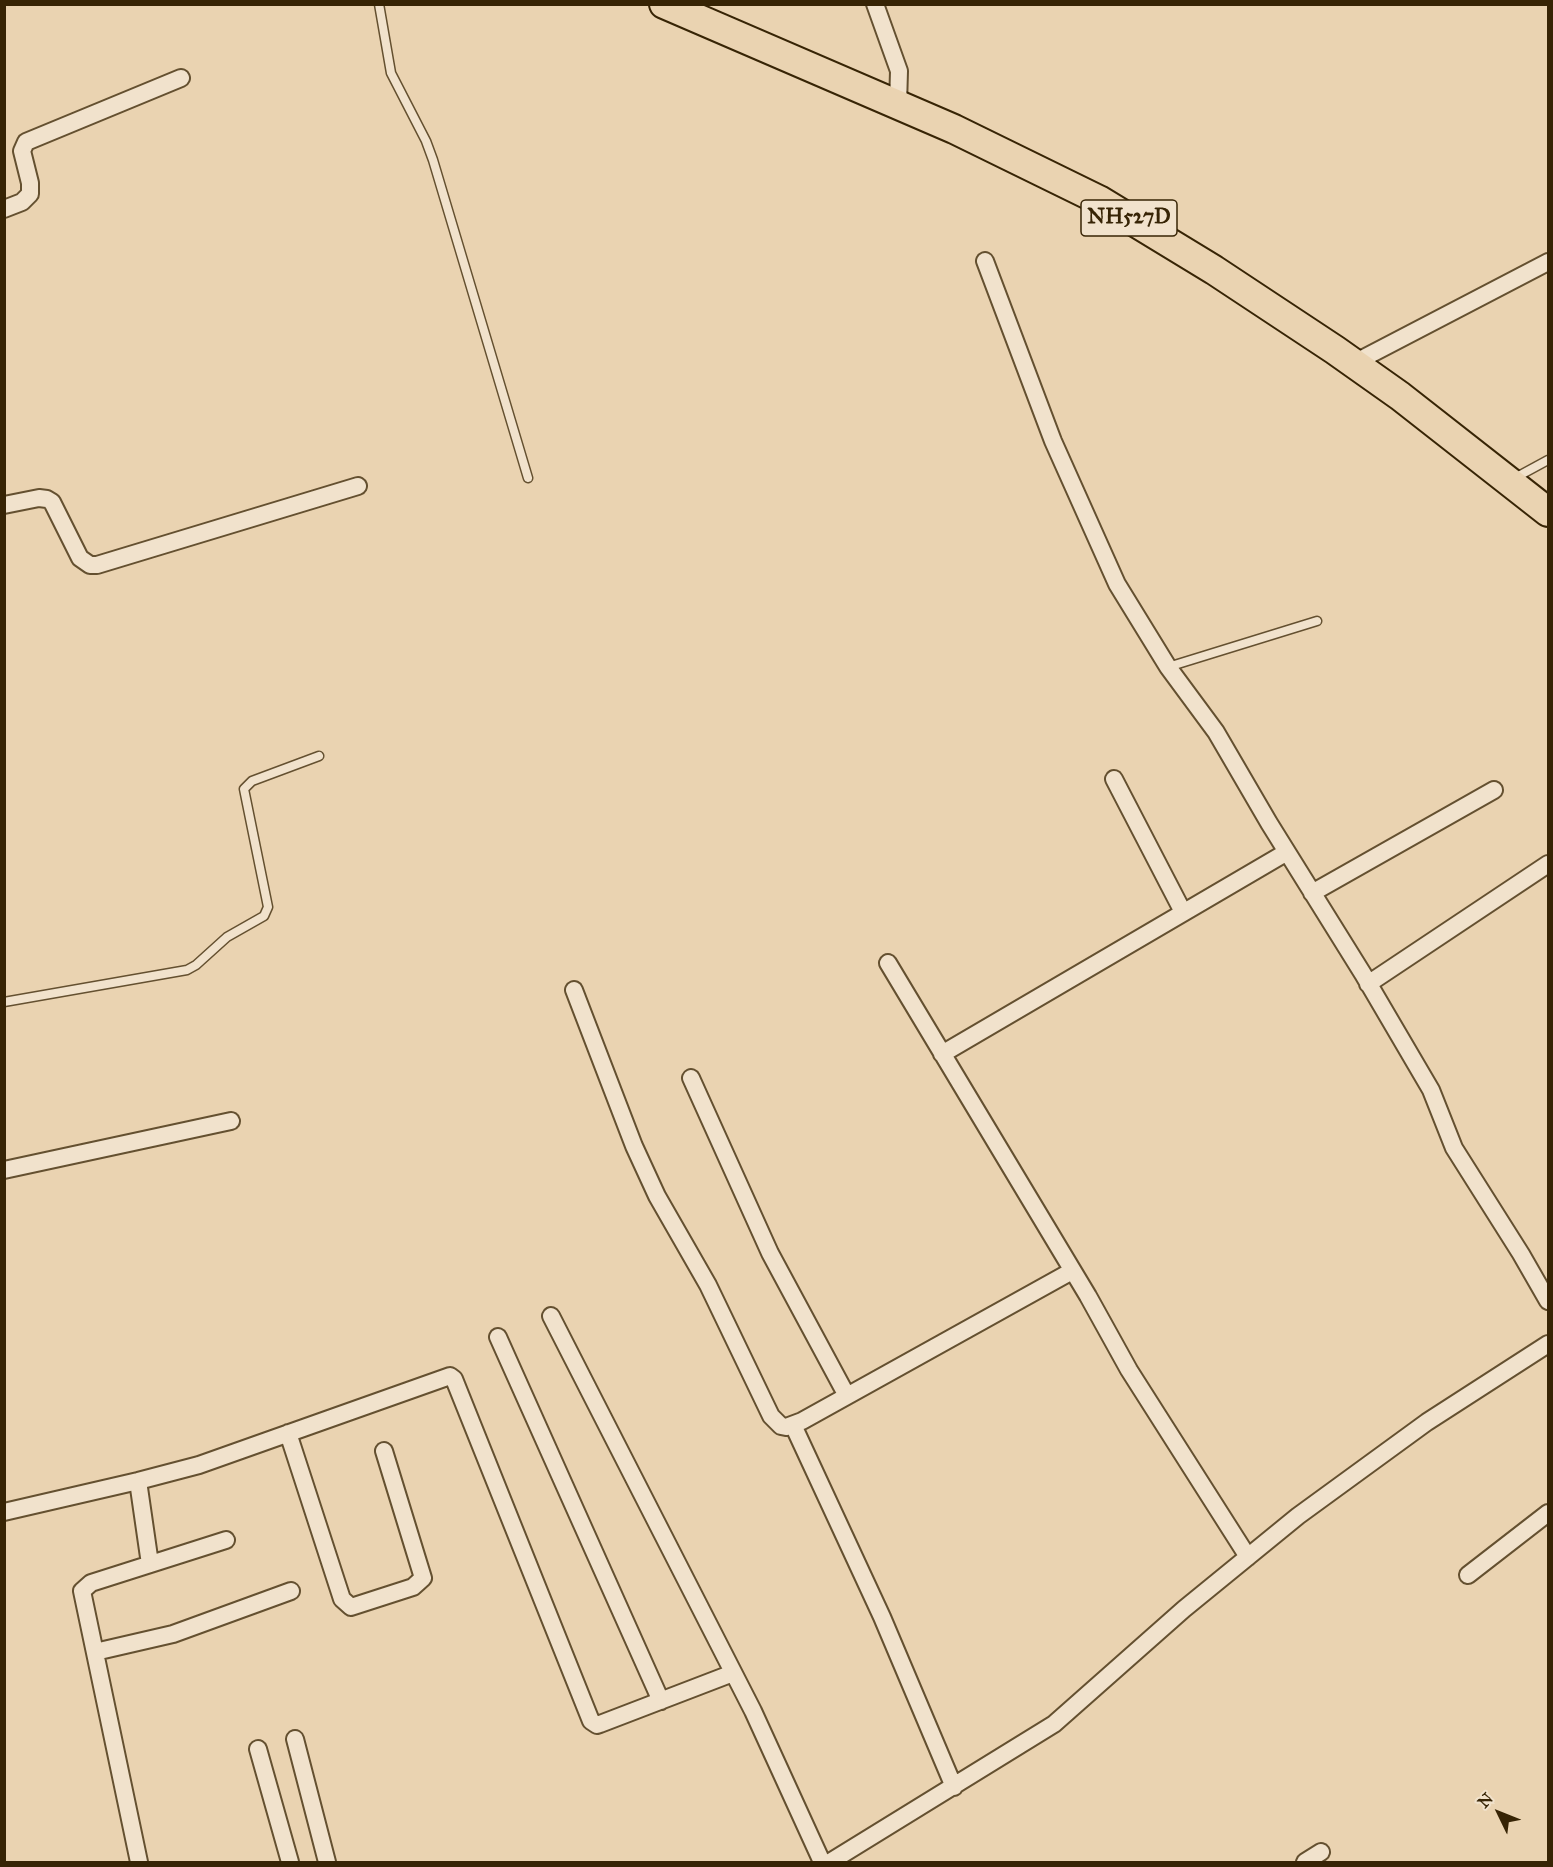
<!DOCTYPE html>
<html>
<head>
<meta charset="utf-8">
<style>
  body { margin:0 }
  #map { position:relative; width:1553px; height:1867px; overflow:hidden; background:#ead3b1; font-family:"IM FELL Great Primer",serif }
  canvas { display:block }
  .frame { position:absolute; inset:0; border:6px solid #372405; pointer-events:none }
  .north { position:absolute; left:1469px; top:1783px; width:60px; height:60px; -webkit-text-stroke:4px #f1e2cc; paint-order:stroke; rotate:313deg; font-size:16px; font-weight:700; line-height:24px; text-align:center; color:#372405 }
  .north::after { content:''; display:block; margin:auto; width:21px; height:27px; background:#372405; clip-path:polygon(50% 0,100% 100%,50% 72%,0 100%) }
</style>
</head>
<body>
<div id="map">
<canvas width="1553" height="1867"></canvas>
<div class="frame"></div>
<div class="north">N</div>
</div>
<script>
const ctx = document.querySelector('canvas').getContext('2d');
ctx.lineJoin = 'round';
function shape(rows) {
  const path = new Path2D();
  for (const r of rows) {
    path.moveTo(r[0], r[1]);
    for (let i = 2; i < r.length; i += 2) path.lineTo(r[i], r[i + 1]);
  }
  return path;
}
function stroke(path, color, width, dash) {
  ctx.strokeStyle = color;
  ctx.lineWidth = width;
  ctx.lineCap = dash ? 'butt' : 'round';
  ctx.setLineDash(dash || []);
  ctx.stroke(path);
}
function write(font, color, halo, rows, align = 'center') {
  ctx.font = font + ' "IM FELL Great Primer",serif';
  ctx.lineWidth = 5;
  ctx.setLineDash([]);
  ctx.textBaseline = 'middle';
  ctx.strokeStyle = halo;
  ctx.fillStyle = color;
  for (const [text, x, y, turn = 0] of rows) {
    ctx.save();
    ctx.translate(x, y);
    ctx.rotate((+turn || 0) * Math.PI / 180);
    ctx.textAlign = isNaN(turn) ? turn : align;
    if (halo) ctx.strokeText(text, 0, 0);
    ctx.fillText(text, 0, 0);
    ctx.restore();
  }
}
const lane = shape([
  [379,4,391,73,426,141,433,160,528,478],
  [1513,479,1548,460],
  [1168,667,1317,621],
  [4,1002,187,970,196,965,227,937,264,916,268,907,244,789,252,781,319,756]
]);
const street = shape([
  [875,4,899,71,898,105],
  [4,209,22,202,30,194,30,183,22,151,26,142,181,78],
  [985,261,1053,441,1117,584,1168,667,1216,732,1269,823,1363,974,1431,1090,1454,1148,1521,1254,1548,1301],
  [1354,363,1548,262],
  [4,505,39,498,47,499,52,502,80,558,90,565,97,565,358,486],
  [1114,779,1183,912],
  [1312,893,1494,790],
  [888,963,1088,1296,1129,1370,1248,1557],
  [1368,984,1548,864],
  [574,990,634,1146,657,1196,708,1285,771,1416,781,1426,786,1427,802,1421,1072,1271],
  [942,1054,1287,852],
  [691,1078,770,1253,847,1396],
  [4,1170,231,1121],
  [551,1316,753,1711,822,1862],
  [498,1337,661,1701],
  [793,1425,882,1617,954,1787],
  [288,1433,342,1599,351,1607,413,1587,423,1578,384,1451],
  [138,1481,150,1564],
  [4,1512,138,1481,199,1465,450,1376,454,1379,591,1721,597,1725,600,1724,733,1673],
  [1468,1575,1548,1513],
  [95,1652,173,1634,291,1591],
  [295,1739,327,1862],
  [258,1749,290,1862],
  [139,1862,82,1591,91,1583,226,1540],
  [830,1862,1054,1724,1184,1609,1298,1516,1427,1422,1548,1344],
  [1305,1862,1321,1852]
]);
const highway = shape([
  [664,4,954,129,1099,200,1214,270,1335,350,1400,396,1548,512]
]);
const shields = [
  [1129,218,96]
];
const shieldNames = [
  ["NH527D",1129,218]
];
stroke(lane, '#645030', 11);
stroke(street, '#645030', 20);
stroke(highway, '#372405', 32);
stroke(lane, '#f1e2cc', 8);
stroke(street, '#f1e2cc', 16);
stroke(highway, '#ead3b1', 28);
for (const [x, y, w] of shields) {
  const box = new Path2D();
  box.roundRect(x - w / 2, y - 18, w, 36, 4.5);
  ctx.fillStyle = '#f1e2cc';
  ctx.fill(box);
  stroke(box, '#372405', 1.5);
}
write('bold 21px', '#372405', null, shieldNames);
</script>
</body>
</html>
